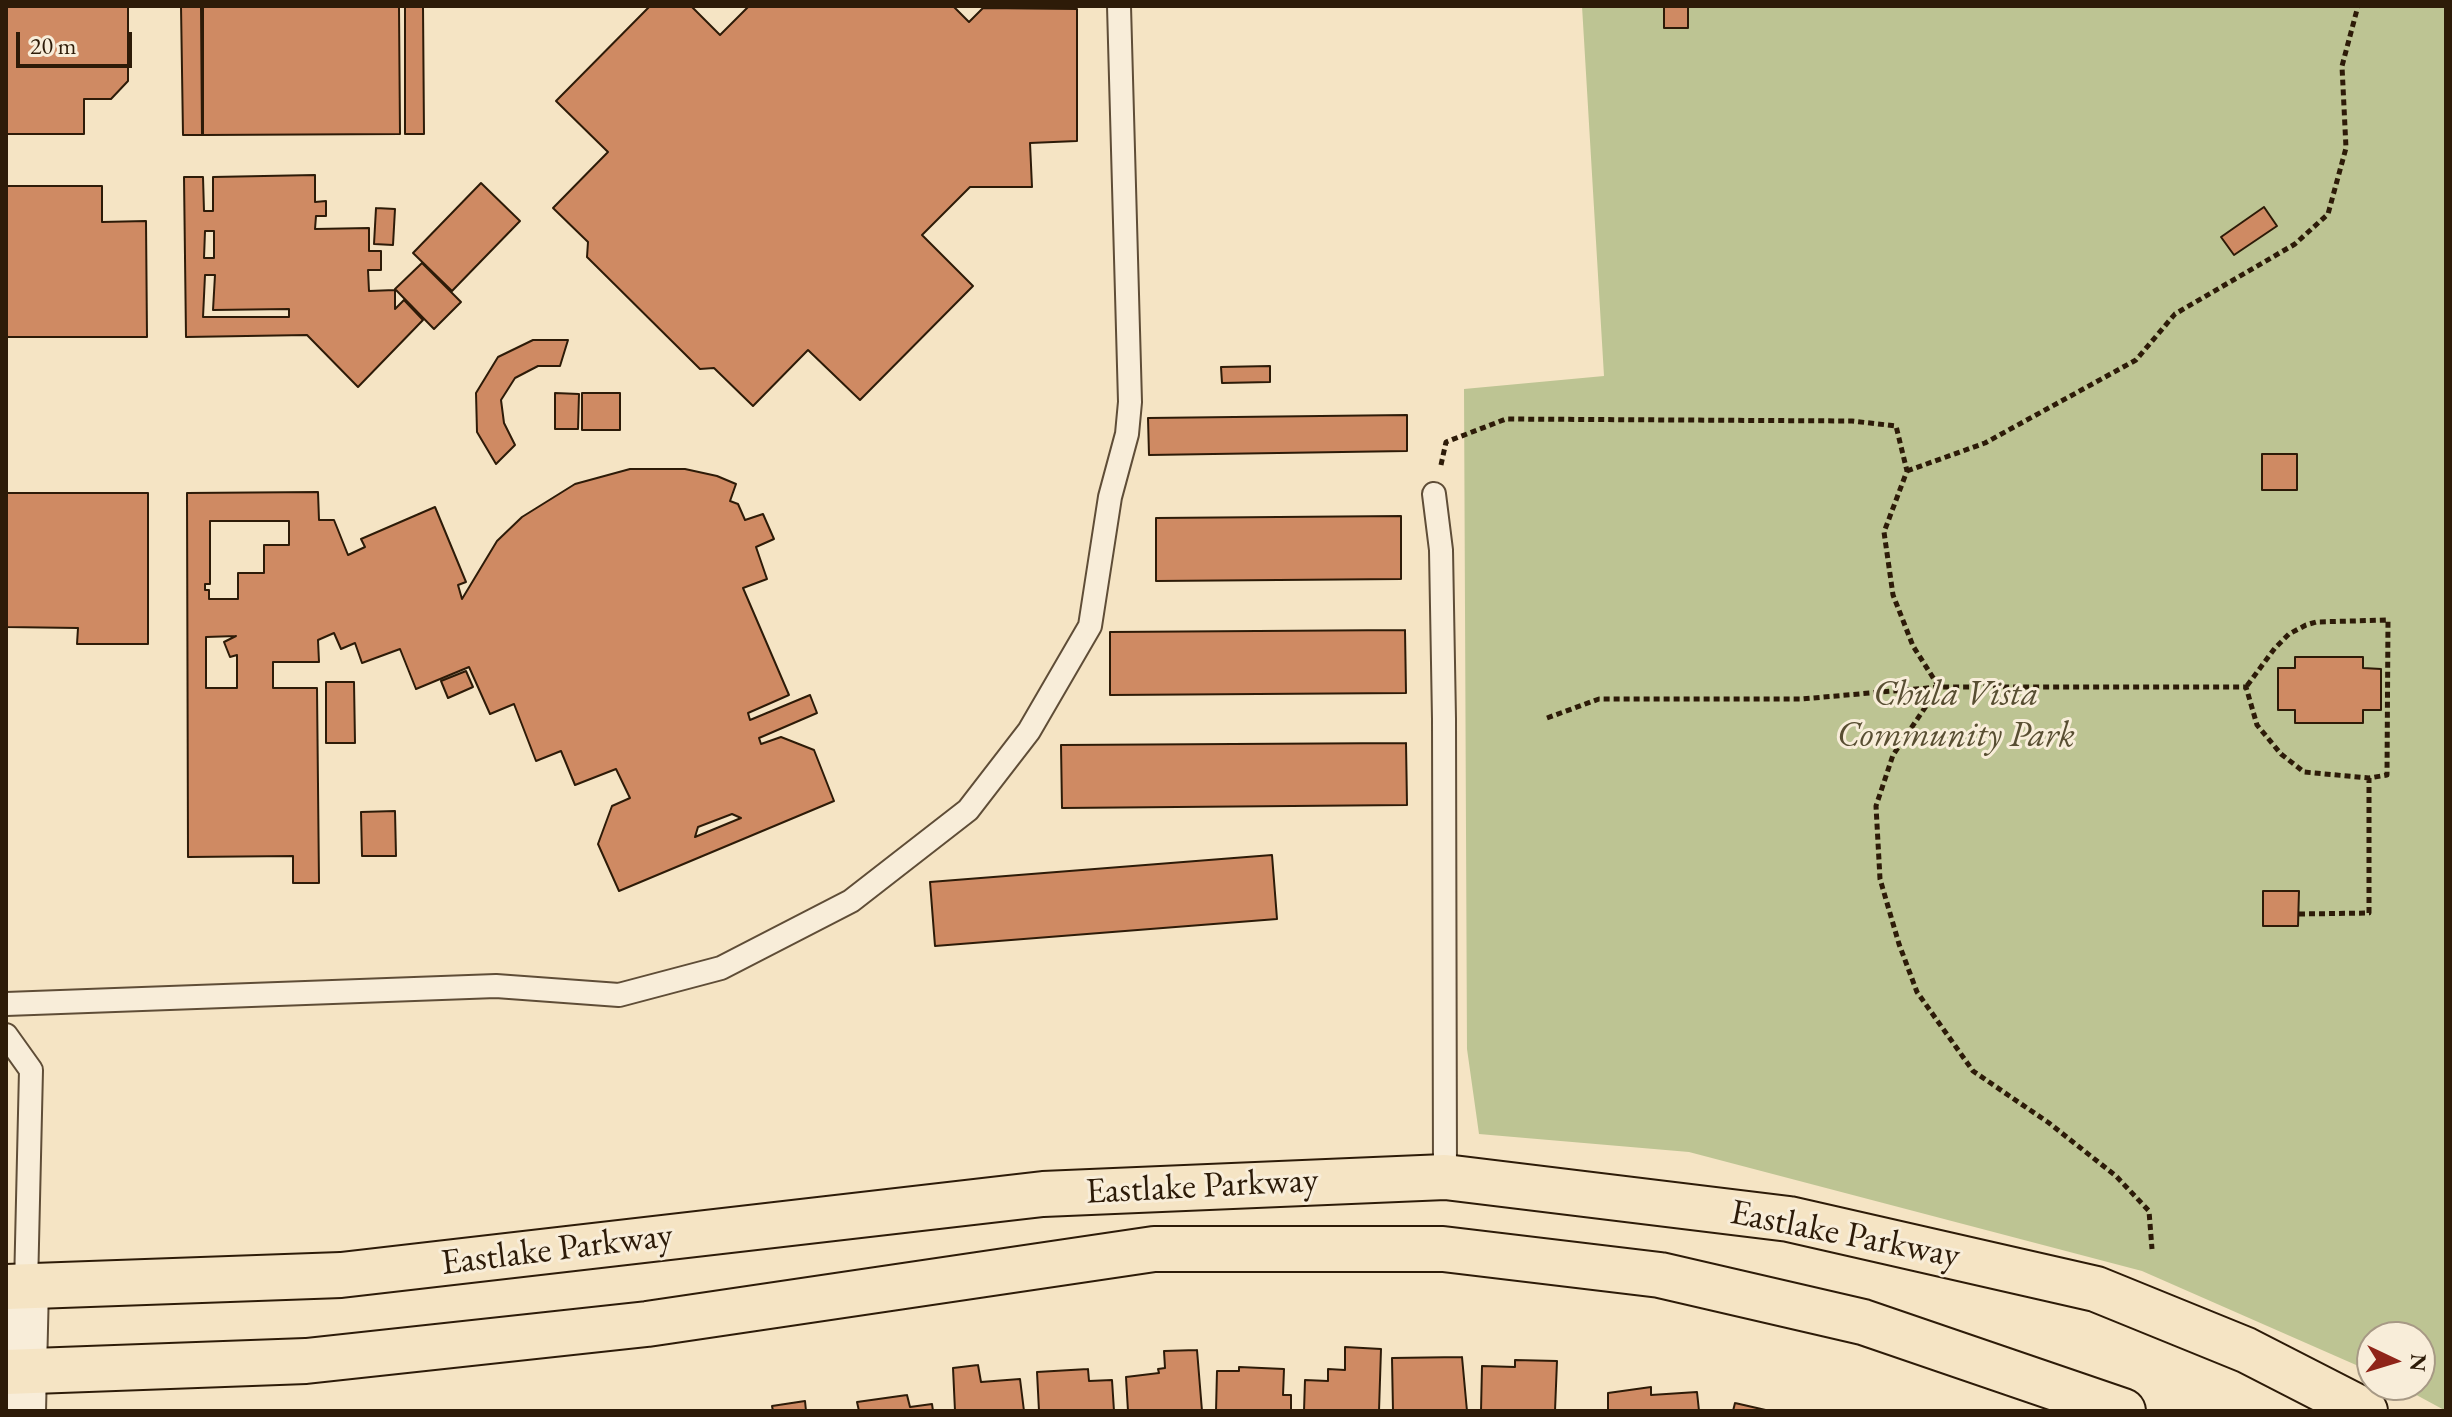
<!DOCTYPE html>
<html>
<head>
<meta charset="utf-8">
<style>
  body { margin:0 }
  #map { position:relative; width:2452px; height:1417px; overflow:hidden; background:#f5e4c4; font-family:"EB Garamond",serif }
  canvas { display:block }
  .frame { position:absolute; inset:0; border:8px solid #2d1b08; pointer-events:none }
  .north { position:absolute; left:2356px; top:1321px; width:80px; height:80px; box-sizing:border-box; background:#f8edd9; border:2px solid #a79985; border-radius:50%; rotate:94deg; font-size:22px; font-weight:700; line-height:32px; text-align:center; color:#2d1b08 }
  .north::after { content:''; display:block; margin:auto; width:28px; height:36px; background:#8f2418; clip-path:polygon(50% 0,100% 100%,50% 72%,0 100%) }
  .scale { position:absolute; left:16px; top:32px; width:116px; height:36px; box-sizing:border-box; border:4px solid #2d1b08; border-top:0; padding-left:10px; font-size:24px; line-height:28px; white-space:nowrap; color:#2d1b08; -webkit-text-stroke:6px #f8edd9; paint-order:stroke }
</style>
</head>
<body>
<div id="map">
<canvas width="2452" height="1417"></canvas>
<div class="frame"></div>
<div class="north">N</div>
<div class="scale">20 m</div>
</div>
<script>
const ctx = document.querySelector('canvas').getContext('2d');
ctx.lineJoin = 'round';
function fill(path, color) {
  ctx.fillStyle = color;
  ctx.fill(path, 'evenodd');
}
function shape(rows) {
  const path = new Path2D();
  for (const r of rows) {
    path.moveTo(r[0], r[1]);
    for (let i = 2; i < r.length; i += 2) path.lineTo(r[i], r[i + 1]);
  }
  return path;
}
function stroke(path, color, width, dash) {
  ctx.strokeStyle = color;
  ctx.lineWidth = width;
  ctx.lineCap = dash ? 'butt' : 'round';
  ctx.setLineDash(dash || []);
  ctx.stroke(path);
}
function write(font, color, halo, rows, align = 'center') {
  ctx.font = font + ' "EB Garamond",serif';
  ctx.lineWidth = 6;
  ctx.setLineDash([]);
  ctx.textBaseline = 'middle';
  ctx.strokeStyle = halo;
  ctx.fillStyle = color;
  for (const [text, x, y, turn = 0] of rows) {
    ctx.save();
    ctx.translate(x, y);
    ctx.rotate((+turn || 0) * Math.PI / 180);
    ctx.textAlign = isNaN(turn) ? turn : align;
    if (halo) ctx.strokeText(text, 0, 0);
    ctx.fillText(text, 0, 0);
    ctx.restore();
  }
}
const green = shape([
  [1582,6,2446,6,2446,1411,2398,1385,2420,1385,2420,1337,2372,1337,2372,1372,2142,1271,1689,1152,1479,1134,1467,1049,1464,389,1604,376]
]);
const building = shape([
  [6,6,128,6,128,81,111,99,84,99,84,134,6,134,6,6],
  [181,6,201,6,202,135,183,135,181,6],
  [203,6,399,6,400,134,203,135,203,6],
  [405,6,423,6,424,134,405,134,405,6],
  [650,6,691,6,720,35,749,6,953,6,969,22,983,8,1077,9,1077,141,1030,143,1032,187,970,187,922,235,973,286,860,400,808,350,753,406,714,368,700,369,587,257,588,242,553,208,608,152,556,101,650,6],
  [1664,6,1688,6,1688,28,1664,28,1664,6],
  [315,175,315,202,326,201,326,216,316,216,315,229,369,228,369,251,381,251,381,270,368,270,369,291,395,290,395,309,404,300,423,320,358,387,307,335,186,337,184,177,203,177,204,211,213,211,213,177,315,175],
  [205,231,214,231,214,258,204,258,205,231],
  [205,275,215,275,213,310,289,309,289,317,203,317,205,275],
  [481,183,520,221,452,291,413,253,481,183],
  [6,186,102,186,102,222,146,221,147,337,6,337,6,186],
  [2264,207,2277,226,2234,255,2221,237,2264,207],
  [376,208,395,209,393,245,374,244,376,208],
  [422,263,461,302,434,329,395,289,422,263],
  [533,340,568,340,560,366,538,366,515,378,501,400,504,423,515,445,496,464,477,432,476,393,498,357,533,340],
  [1270,366,1270,382,1222,383,1221,367,1270,366],
  [555,393,579,394,578,429,555,429,555,393],
  [582,393,620,393,620,430,582,430,582,393],
  [1407,415,1407,451,1149,455,1148,418,1407,415],
  [2262,454,2297,454,2297,490,2262,490,2262,454],
  [630,469,685,469,717,476,736,484,730,501,738,504,745,520,763,514,774,539,756,547,767,579,743,588,789,695,748,713,750,720,810,695,817,713,759,738,761,744,781,737,814,750,834,801,619,891,598,844,612,806,630,798,616,769,575,785,561,751,536,761,514,704,490,714,469,667,416,689,400,649,362,663,355,643,341,649,334,633,318,640,319,662,273,662,273,688,317,688,319,883,293,883,293,856,188,857,187,493,318,492,319,520,334,520,348,555,365,547,361,539,435,507,466,582,458,585,462,599,497,541,522,517,575,484,630,469],
  [210,521,289,521,289,545,264,545,264,573,238,573,238,599,209,599,209,590,205,590,205,584,210,584,210,521],
  [236,636,224,642,230,657,237,655,237,688,206,688,206,637,236,636],
  [732,814,741,818,695,837,698,827,732,814],
  [6,493,148,493,148,644,77,644,78,628,6,627,6,493],
  [1401,516,1401,579,1156,581,1156,518,1401,516],
  [1405,630,1406,693,1110,695,1110,632,1405,630],
  [2295,657,2363,657,2363,668,2381,669,2381,710,2363,710,2363,723,2295,723,2295,710,2278,710,2278,668,2295,668,2295,657],
  [466,671,473,687,448,698,441,681,466,671],
  [326,682,354,682,355,743,326,743,326,682],
  [1406,743,1407,805,1062,808,1061,745,1406,743],
  [395,811,396,856,362,856,361,812,395,811],
  [1272,855,1277,919,935,946,930,882,1272,855],
  [2263,891,2299,891,2298,926,2263,926,2263,891],
  [1345,1347,1381,1349,1379,1411,1304,1411,1305,1380,1328,1381,1328,1369,1345,1370,1345,1347],
  [1197,1350,1202,1411,1128,1411,1126,1377,1159,1373,1158,1369,1165,1368,1164,1351,1197,1350],
  [1462,1357,1467,1411,1393,1411,1392,1358,1462,1357],
  [1515,1360,1557,1361,1555,1411,1481,1411,1482,1366,1515,1367,1515,1360],
  [978,1365,981,1382,1020,1379,1024,1411,955,1411,953,1368,978,1365],
  [1239,1367,1284,1369,1283,1395,1291,1395,1291,1411,1216,1411,1217,1371,1239,1371,1239,1367],
  [1088,1369,1089,1381,1112,1380,1114,1411,1039,1411,1037,1372,1088,1369],
  [1651,1387,1651,1395,1697,1392,1699,1411,1608,1411,1608,1393,1651,1387],
  [907,1395,910,1407,932,1404,933,1411,859,1411,857,1402,907,1395],
  [805,1401,806,1411,773,1411,772,1406,805,1401],
  [1735,1403,1770,1411,1733,1411,1735,1403]
]);
const path = shape([
  [1441,465,1446,442,1506,419,1852,421,1896,426,1907,471,1884,532,1893,595,1913,646,1939,687,1893,755,1876,806,1880,879,1899,944,1917,992,1973,1071,2049,1123,2116,1176,2149,1211,2152,1249],
  [1907,471,1985,443,2136,360,2175,314,2295,244,2328,214,2346,148,2342,66,2358,6],
  [1547,718,1599,699,1801,699,1939,687,2246,687,2257,725,2281,754,2304,772,2369,778,2387,775,2388,620,2316,622,2306,625,2289,634,2275,648,2246,687],
  [2299,914,2369,913,2369,778]
]);
const service = shape([
  [1434,494,1441,550,1444,719,1445,1177],
  [6,1004,496,986,619,995,721,968,851,901,968,810,1029,731,1090,626,1110,497,1127,434,1130,402,1119,6],
  [6,1035,31,1070,26,1287]
]);
const tertiary = shape([
  [23,1411,26,1287]
]);
const primary = shape([
  [6,1287,341,1275,1043,1194,1445,1177,1789,1219,2096,1289,2246,1350,2365,1411],
  [6,1372,306,1361,647,1324,1154,1249,1443,1249,1660,1275,1863,1322,2123,1411]
]);
const parkNames = [
  ["Chula Vista",1956,695],
  ["Community Park",1956,736]
];
const streetNames = [
  ["Eastlake Parkway",1202,1187,-3],
  ["Eastlake Parkway",1845,1235,11],
  ["Eastlake Parkway",557,1250,-7]
];
fill(green, '#bdc493');
fill(building, '#cf8a63');
stroke(building, '#2d1b08', 2);
stroke(service, '#5f4d37', 26);
stroke(tertiary, '#5f4d37', 48);
stroke(primary, '#2d1b08', 48);
stroke(path, '#2d1b08', 5, [6, 4]);
stroke(service, '#f8edd9', 22);
stroke(tertiary, '#f8edd9', 44);
stroke(primary, '#f5e4c4', 44);
write('italic 36px', '#584e32', '#f8edd9', parkNames);
write('36px', '#2d1b08', '#f8edd9', streetNames);
</script>
</body>
</html>
